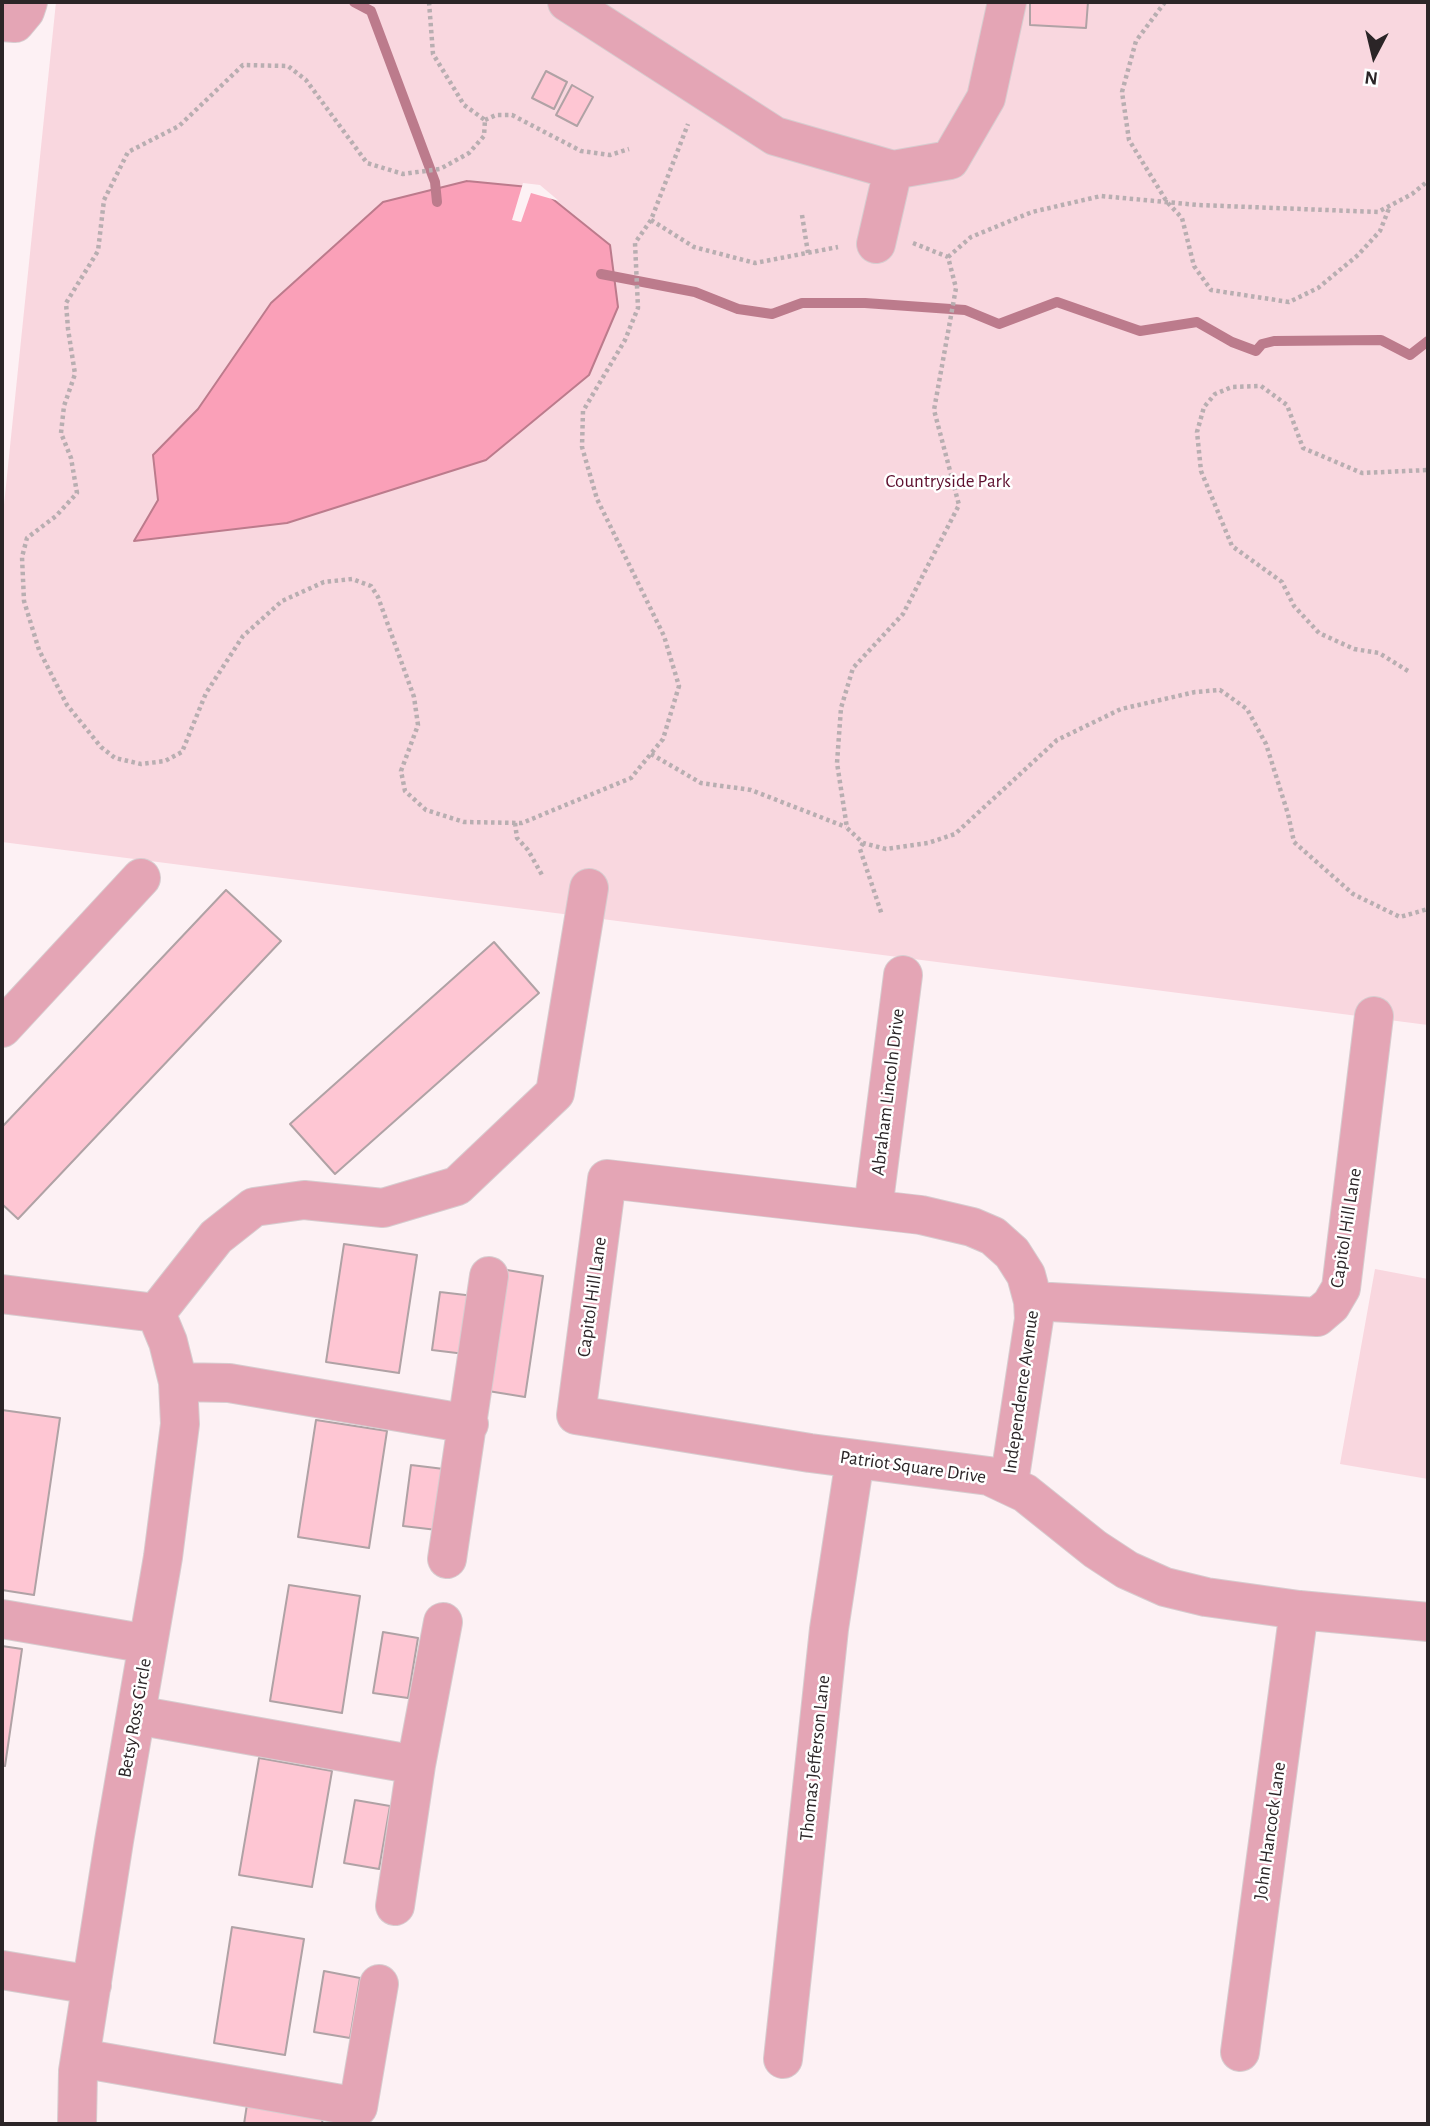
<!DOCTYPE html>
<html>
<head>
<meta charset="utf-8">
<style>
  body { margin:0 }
  #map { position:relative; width:1430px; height:2126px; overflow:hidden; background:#fdf1f4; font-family:"Alegreya Sans",sans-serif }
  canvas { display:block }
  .frame { position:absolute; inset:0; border:4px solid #2b2527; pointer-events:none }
  .north { position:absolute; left:1339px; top:21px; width:70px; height:70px; -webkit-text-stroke:5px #fff; paint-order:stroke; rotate:187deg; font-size:19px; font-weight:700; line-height:28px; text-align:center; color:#2b2527 }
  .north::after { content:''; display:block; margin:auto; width:24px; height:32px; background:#2b2527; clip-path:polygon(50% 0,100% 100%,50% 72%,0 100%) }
</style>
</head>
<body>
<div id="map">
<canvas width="1430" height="2126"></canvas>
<div class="frame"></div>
<div class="north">N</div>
</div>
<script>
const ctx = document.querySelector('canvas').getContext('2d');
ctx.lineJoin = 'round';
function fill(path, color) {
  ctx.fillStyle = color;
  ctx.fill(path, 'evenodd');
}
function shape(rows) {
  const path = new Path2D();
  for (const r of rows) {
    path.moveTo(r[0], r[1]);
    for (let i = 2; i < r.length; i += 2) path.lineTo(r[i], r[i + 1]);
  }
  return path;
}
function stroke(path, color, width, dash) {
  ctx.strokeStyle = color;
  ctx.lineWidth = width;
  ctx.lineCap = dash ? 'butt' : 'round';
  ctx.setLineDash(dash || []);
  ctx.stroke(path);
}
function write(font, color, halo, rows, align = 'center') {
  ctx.font = font + ' "Alegreya Sans",sans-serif';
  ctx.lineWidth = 5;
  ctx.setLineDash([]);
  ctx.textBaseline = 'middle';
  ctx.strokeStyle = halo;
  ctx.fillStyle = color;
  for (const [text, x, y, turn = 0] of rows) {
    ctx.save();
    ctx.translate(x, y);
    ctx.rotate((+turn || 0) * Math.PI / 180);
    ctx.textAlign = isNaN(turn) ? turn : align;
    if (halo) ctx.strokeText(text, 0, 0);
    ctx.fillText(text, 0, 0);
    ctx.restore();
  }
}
const green = shape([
  [56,2,1428,2,1428,1025,2,842,2,524],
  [1375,1269,1428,1279,1428,1479,1340,1464]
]);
const water = shape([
  [467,181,539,188,610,245,618,307,589,375,486,460,287,523,134,541,158,500,153,455,198,409,271,303,383,202,467,181]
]);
const pier = shape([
  [523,183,540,185,559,201,531,193,521,222,512,220]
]);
const stream = shape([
  [354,2,371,11,435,182,437,202],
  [601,274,695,292,738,309,772,314,802,303,865,303,965,310,999,324,1057,302,1140,331,1197,322,1232,342,1256,351,1262,344,1274,341,1381,340,1410,355,1428,341]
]);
const building = shape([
  [1030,2,1088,2,1086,28,1030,25,1030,2],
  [546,71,567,82,554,109,532,98,546,71],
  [572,85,593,97,577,126,556,115,572,85],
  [226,890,281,941,18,1219,2,1204,2,1127,226,890],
  [494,942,539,993,335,1174,290,1124,494,942],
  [344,1244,417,1255,399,1373,326,1362,344,1244],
  [501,1269,543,1276,525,1397,482,1390,501,1269],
  [440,1292,474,1296,465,1354,432,1350,440,1292],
  [2,1410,60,1418,34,1595,2,1590,2,1410],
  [316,1420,387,1431,369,1548,298,1537,316,1420],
  [411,1465,444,1469,437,1530,403,1526,411,1465],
  [289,1585,360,1596,342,1713,270,1701,289,1585],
  [383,1632,418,1638,408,1698,373,1693,383,1632],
  [2,1646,22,1649,5,1766,2,1766,2,1646],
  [259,1758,332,1771,312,1887,239,1875,259,1758],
  [355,1800,390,1806,379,1869,344,1863,355,1800],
  [232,1927,304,1939,285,2055,214,2043,232,1927],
  [324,1971,360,1978,350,2038,314,2032,324,1971],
  [248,2098,324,2109,322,2124,244,2124,248,2098]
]);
const path = shape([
  [429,2,433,54,464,105,485,120,484,136,469,153,440,169,403,174,367,163,306,80,288,66,243,65,179,126,128,152,104,200,98,251,66,303,68,329,75,374,64,406,61,433,71,458,77,493,56,516,27,538,22,557,24,601,39,650,67,705,101,747,115,758,141,764,165,761,182,752,206,693,243,636,282,601,324,582,352,579,371,586,378,597,414,697,418,725,401,771,405,791,426,810,464,822,522,823,631,778,663,739,679,686,664,636,597,499,582,447,583,411,625,340,638,308,635,243,651,220,688,124],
  [1165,2,1136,41,1122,92,1129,140,1167,202,1182,218,1194,266,1211,290,1289,302,1318,288,1358,255,1380,231,1390,206],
  [485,120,496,115,512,115,581,151,610,155,629,149],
  [802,215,808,253],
  [651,220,694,247,755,263,838,247],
  [913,243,948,257,956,288,934,410,959,505,903,614,853,668,841,708,837,763,847,828,863,843,886,849,928,843,955,834,1057,740,1121,709,1195,692,1220,690,1247,709,1266,744,1288,814,1294,842,1353,894,1400,917,1428,909],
  [948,257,971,237,1032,212,1101,196,1198,205,1378,212,1412,194,1428,181],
  [1408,671,1379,653,1354,649,1319,633,1294,606,1282,582,1232,546,1201,471,1197,432,1204,407,1215,394,1232,387,1261,386,1287,405,1303,448,1362,473,1428,470],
  [651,754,701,783,751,790,846,827],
  [515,823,517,838,528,850,542,875],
  [863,843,860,849,882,915]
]);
const minor = shape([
  [567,2,775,136,893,170,950,160,986,98,1007,2],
  [2,22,15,23,25,11,28,2],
  [876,244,893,170],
  [2,1028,141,878],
  [873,1209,903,975],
  [2,1294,156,1313],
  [1033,1301,1317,1317,1331,1305,1341,1288,1374,1016],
  [156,1313,216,1237,254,1207,304,1200,383,1208,457,1186,555,1093,589,888],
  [178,1382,229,1383,469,1424],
  [1009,1483,1034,1319,1033,1301,1026,1275,1012,1253,993,1236,972,1227,921,1215,607,1179,576,1415,810,1453,989,1476,1025,1493,1095,1549,1127,1570,1165,1587,1206,1597,1299,1610,1428,1622],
  [447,1559,489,1276],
  [2,1619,148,1644],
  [136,1715,416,1765],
  [395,1906,416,1765,443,1622],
  [2,1970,92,1985],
  [1240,2052,1299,1610],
  [80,2058,358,2107,379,1984],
  [783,2059,829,1629,855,1459],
  [77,2124,78,2071,114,1841,163,1557,180,1424,178,1382,168,1342,156,1313]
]);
const parkNames = [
  ["Countryside Park",948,481]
];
const streetNames = [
  ["Abraham Lincoln Drive",888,1092,-83],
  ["Capitol Hill Lane",1346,1228,-81],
  ["Capitol Hill Lane",592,1297,-82],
  ["Independence Avenue",1021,1392,-82],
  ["Patriot Square Drive",913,1467,8],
  ["Betsy Ross Circle",135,1718,-80],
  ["Thomas Jefferson Lane",815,1758,-84],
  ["John Hancock Lane",1270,1831,-82]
];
fill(green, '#f9d7df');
fill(water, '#faa0b8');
stroke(water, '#bc7b8c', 2);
fill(pier, '#fdf1f4');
stroke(stream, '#bc7b8c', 10);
fill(building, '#fec6d3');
stroke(building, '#b0a2a5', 2);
stroke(minor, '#d7cccf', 40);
stroke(path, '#b8aeb1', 4.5, [3.5, 3.5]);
stroke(minor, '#e4a5b5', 38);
write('19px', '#5e102f', '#fff', parkNames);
write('19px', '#2b2527', '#fff', streetNames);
</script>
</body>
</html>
